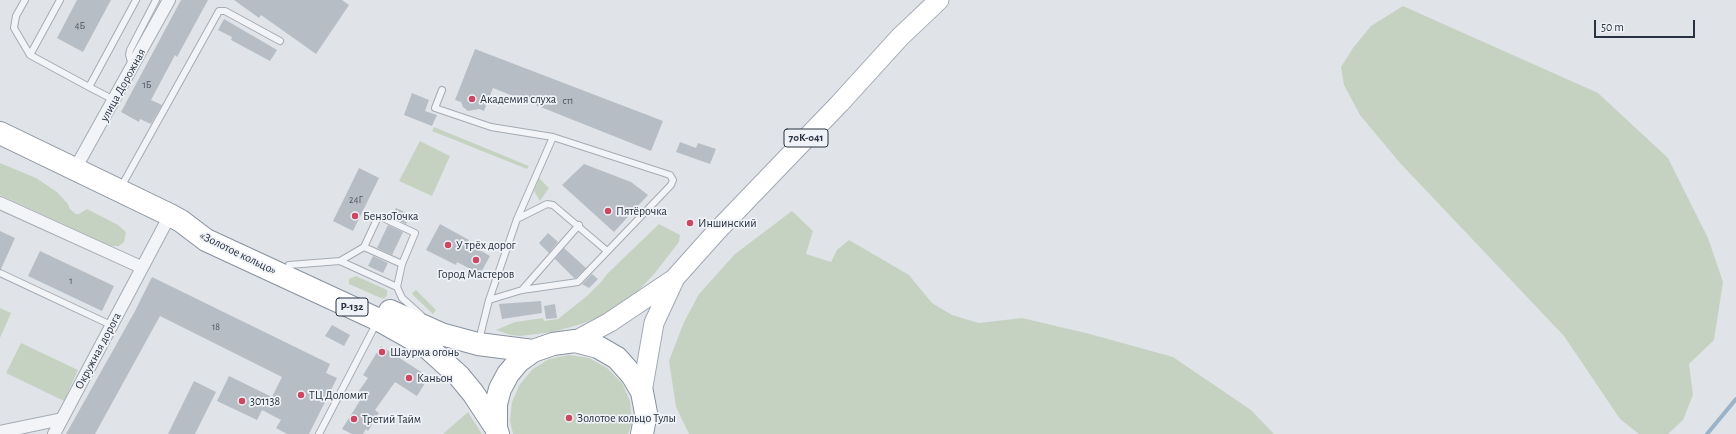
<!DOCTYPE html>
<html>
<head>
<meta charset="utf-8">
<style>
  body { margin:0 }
  #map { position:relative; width:1736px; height:434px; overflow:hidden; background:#e0e4e9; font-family:"Alegreya Sans",sans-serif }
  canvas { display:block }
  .scale { position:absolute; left:1594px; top:20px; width:101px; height:18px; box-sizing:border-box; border:2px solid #293240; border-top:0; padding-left:5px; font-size:12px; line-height:14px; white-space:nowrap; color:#293240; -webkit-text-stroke:3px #eff2f6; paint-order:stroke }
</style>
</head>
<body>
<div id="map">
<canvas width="1736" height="434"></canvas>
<div class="scale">50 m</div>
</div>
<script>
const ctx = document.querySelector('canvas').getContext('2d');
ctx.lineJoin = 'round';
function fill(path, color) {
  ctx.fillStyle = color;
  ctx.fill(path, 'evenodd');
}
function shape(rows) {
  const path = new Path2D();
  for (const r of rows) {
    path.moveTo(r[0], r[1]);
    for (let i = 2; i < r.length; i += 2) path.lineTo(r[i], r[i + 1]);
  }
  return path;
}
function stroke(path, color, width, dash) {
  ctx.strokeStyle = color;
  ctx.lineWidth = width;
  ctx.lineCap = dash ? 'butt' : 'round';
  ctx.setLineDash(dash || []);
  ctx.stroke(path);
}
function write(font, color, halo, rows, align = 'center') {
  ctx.font = font + ' "Alegreya Sans",sans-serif';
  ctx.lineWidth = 3.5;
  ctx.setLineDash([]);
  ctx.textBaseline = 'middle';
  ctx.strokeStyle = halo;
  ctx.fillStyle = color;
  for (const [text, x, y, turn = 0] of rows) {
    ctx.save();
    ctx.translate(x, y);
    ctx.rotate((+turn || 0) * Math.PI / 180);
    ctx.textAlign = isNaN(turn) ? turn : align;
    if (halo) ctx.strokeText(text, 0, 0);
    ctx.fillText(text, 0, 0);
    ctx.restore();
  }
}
const green = shape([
  [1403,6,1598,93,1668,158,1708,238,1723,282,1714,340,1689,364,1693,395,1683,420,1668,434,1639,434,1620,419,1564,336,1400,163,1360,115,1344,85,1341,67,1353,48,1371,26],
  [434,127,529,166,527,169,432,131],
  [420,141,450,156,432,196,399,181],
  [0,163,36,178,57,192,68,204,70,209,76,214,79,214,87,209,118,225,126,232,124,242,119,246,111,246,0,195],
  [539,178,549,188,540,201,534,191],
  [792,211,813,231,806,254,831,262,837,250,849,240,909,275,932,303,952,315,979,323,1022,318,1090,334,1173,357,1251,410,1274,434,689,434,676,407,669,361,684,322,699,294,735,254],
  [659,224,680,235,679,242,655,273,637,292,627,301,604,315,581,324,553,332,520,336,511,335,496,330,515,322,543,318,544,321,558,319,587,296,602,281,607,274],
  [356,276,387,290,387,296,383,299,349,284,349,279],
  [416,290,436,310,433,314,414,296,412,293],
  [0,308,11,313,0,338],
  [21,343,78,370,64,401,6,373],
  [569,355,589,358,607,368,622,383,630,401,632,422,628,434,513,434,510,421,512,402,520,384,533,369,549,359],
  [468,412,482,434,443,434,444,433]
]);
const stream = shape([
  [1707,434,1736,399]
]);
const building = shape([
  [77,0,111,0,83,52,57,38],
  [181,0,208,0,177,57,175,55,151,100,162,105,151,124,140,119,139,122,121,112],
  [234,0,342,0,349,5,316,54,261,15,259,18],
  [224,19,277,50,270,61,231,40,232,37,218,30],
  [475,49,663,121,651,151,493,88,484,111,479,109,468,111,463,107,461,102,455,100],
  [412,93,429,100,425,111,437,115,432,126,404,115],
  [680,142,696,148,698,143,716,149,710,164,676,152],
  [584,164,631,182,648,195,614,232,562,185],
  [359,168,379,178,353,231,333,221],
  [396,208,411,215,406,224,391,217],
  [440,224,469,240,467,243,490,256,480,274,457,262,456,265,426,250],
  [388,225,403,232,392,255,377,248],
  [0,231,15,238,1,269,0,269],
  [548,233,558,242,549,253,539,243],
  [564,248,586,268,576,278,574,278,555,259],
  [40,251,114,286,102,311,28,276],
  [373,256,388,263,383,273,368,266],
  [592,274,598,279,589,288,582,284],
  [152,277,330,364,326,373,337,378,309,434,287,434,276,428,281,420,262,410,257,420,217,401,229,376,272,397,282,377,160,316,95,434,66,434,135,311],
  [541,301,542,313,502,319,499,304],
  [555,304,557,318,546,319,544,306],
  [332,325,350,335,344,346,325,336],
  [381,346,429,377,417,396,395,382,375,410,379,413,368,431,366,429,363,434,352,434,342,429,361,399,356,395,368,378,363,375],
  [194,381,216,392,195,434,168,434]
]);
const lane = shape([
  [25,0,16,16,14,28,30,55,89,87],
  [30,55,60,0],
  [132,65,129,55,130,50,156,0],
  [442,90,435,108,491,127,553,137,670,175,673,180,671,185,578,282,522,290,489,300],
  [114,100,89,87,136,0],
  [121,187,219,11,225,11,280,41],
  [517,219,547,204,553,205,607,251],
  [364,247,402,264],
  [340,261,397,287],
  [289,265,340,261,364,247,378,217,381,217,415,233,402,264,397,287,402,298,421,315],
  [0,273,111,325],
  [522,290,579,225],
  [479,340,489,300,517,219,553,137],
  [319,434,376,324]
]);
const street = shape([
  [75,169,169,0],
  [0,203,141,267],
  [0,432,62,419],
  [54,434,170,215]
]);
const primary = shape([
  [575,341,610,322,674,279,716,232,840,103,900,37,939,0],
  [642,392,654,323,674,280]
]);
const highway = shape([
  [0,133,170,215,181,221,206,240,379,320,427,347,459,376,473,393,496,428,498,434],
  [390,311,441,334,478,344,533,351],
  [496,428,496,404,500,389,508,374,519,361,533,351,553,344,575,341,598,347,617,358,632,375,642,392,646,413,642,434]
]);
const markers = [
  [472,99,4,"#cb4762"],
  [608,211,4,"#cb4762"],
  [355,216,4,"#cb4762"],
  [690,223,4,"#cb4762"],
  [448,245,4,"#cb4762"],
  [476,260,4,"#cb4762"],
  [382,352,4,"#cb4762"],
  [409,378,4,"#cb4762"],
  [301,395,4,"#cb4762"],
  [242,401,4,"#cb4762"],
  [569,418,4,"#cb4762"],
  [354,419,4,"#cb4762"]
];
const numberNames = [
  ["4Б",80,26],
  ["1Б",147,85],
  ["ст1",568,101],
  ["24Г",356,200],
  ["1",71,281],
  ["18",216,327]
];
const shields = [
  [806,138,44],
  [352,307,32]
];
const shieldNames = [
  ["70К-041",806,138],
  ["Р-132",352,307]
];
const streetNames = [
  ["улица Дорожная",123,85,-61],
  ["«Золотое кольцо»",238,253,26],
  ["Окружная дорога",98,351,-62]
];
const poiNames = [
  ["Академия слуха",480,99],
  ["Пятёрочка",616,211],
  ["БензоТочка",363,216],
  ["Иншинский",698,223],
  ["У трёх дорог",456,245],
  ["Город Мастеров",476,274,"center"],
  ["Шаурма огонь",390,352],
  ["Каньон",417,378],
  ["ТЦ Доломит",309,395],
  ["301138",250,401],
  ["Золотое кольцо Тулы",577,418],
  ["Третий Тайм",362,419]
];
fill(green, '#c6d2c1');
stroke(stream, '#9bb3c8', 4);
fill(building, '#b7bdc5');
stroke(lane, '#a5abb3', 8);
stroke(street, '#a5abb3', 14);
stroke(primary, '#9fa9b4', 21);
stroke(highway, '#87929f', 24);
stroke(lane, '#f2f4f7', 6);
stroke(street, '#f2f4f7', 12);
stroke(primary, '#fff', 19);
stroke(highway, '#fff', 22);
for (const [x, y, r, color] of markers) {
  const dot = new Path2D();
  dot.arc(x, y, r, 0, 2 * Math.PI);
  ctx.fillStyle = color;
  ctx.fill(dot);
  stroke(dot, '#eff2f6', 1.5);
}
write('10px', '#4c5561', null, numberNames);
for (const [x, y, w] of shields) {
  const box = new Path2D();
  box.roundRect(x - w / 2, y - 9, w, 18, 3);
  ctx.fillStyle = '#eff2f6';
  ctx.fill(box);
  stroke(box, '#293240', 1);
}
write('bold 11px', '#293240', null, shieldNames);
write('12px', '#293240', '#eff2f6', streetNames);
write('12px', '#293240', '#eff2f6', poiNames, 'left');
</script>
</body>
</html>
